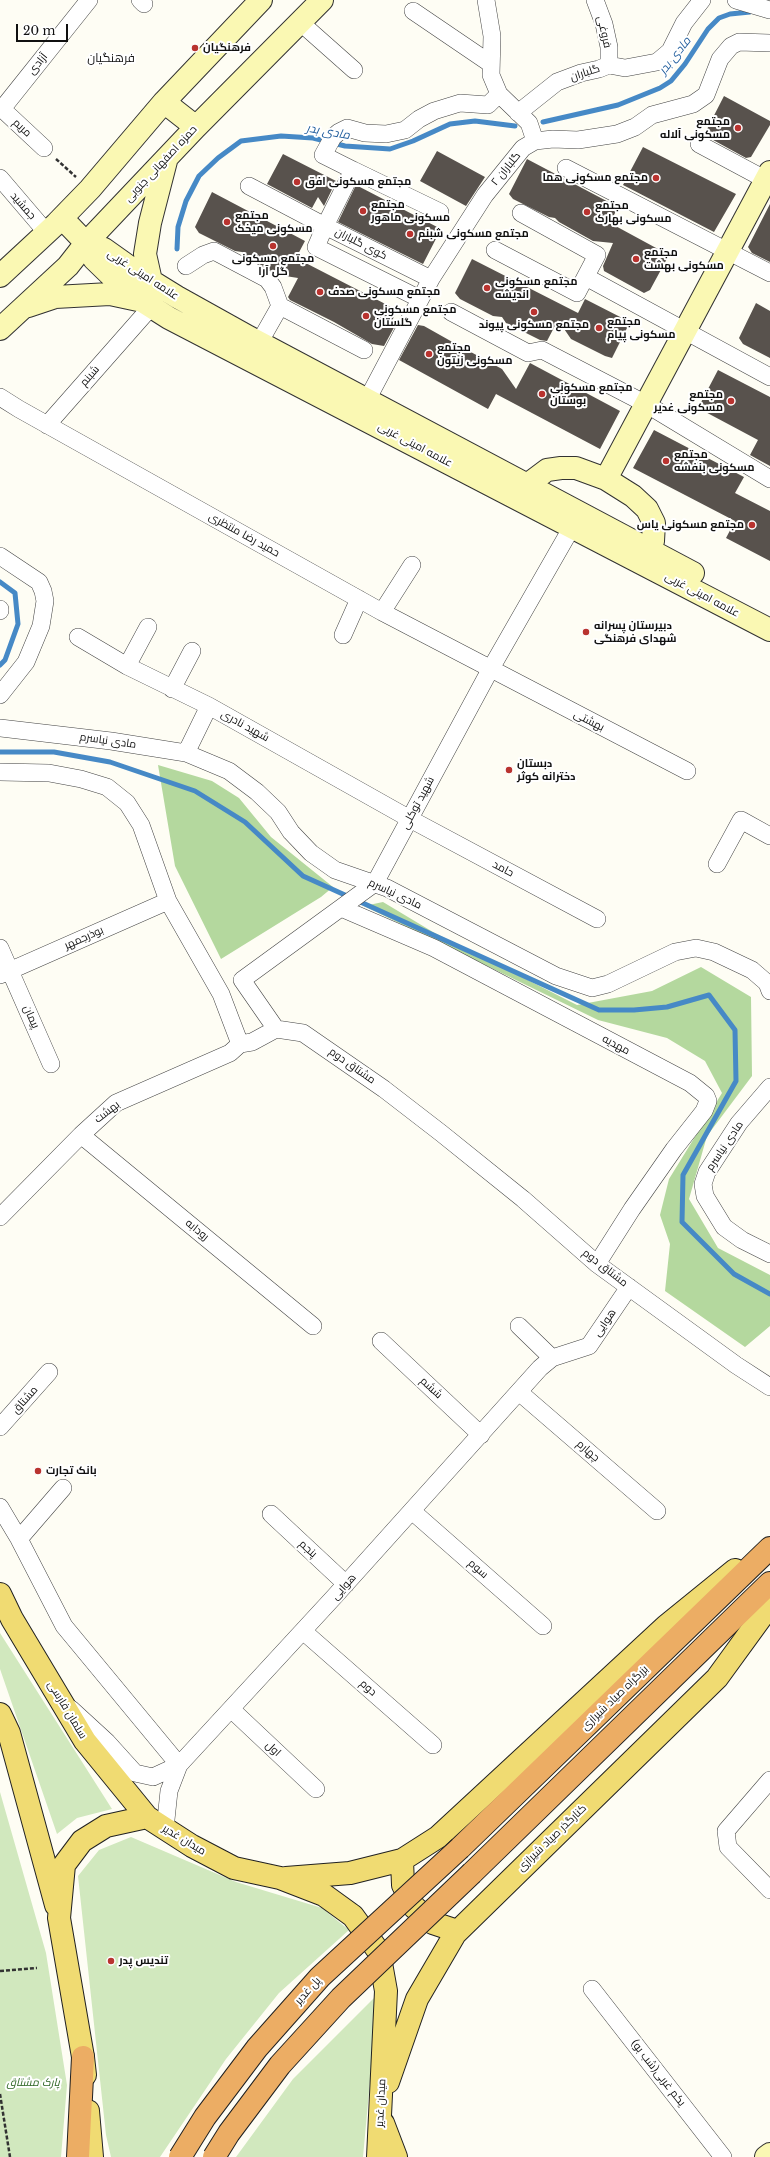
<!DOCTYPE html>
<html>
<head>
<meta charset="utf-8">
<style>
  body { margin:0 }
  #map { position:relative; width:770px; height:2157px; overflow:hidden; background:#fefdf4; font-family:"Libre Baskerville",serif }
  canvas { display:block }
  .scale { position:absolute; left:16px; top:24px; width:52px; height:18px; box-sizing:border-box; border:2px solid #101010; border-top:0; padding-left:5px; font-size:12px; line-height:14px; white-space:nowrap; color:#101010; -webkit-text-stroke:3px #fff; paint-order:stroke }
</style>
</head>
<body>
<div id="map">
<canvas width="770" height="2157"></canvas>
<div class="scale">20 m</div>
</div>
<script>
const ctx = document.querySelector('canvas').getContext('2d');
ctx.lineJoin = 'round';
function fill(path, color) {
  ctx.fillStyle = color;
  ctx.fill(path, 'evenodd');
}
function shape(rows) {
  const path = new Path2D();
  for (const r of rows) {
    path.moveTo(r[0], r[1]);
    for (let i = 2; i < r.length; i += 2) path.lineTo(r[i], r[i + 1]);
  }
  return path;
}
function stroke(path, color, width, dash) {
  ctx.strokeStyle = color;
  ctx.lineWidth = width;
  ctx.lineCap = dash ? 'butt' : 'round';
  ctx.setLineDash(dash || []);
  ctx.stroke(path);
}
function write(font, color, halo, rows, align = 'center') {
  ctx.font = font + ' "Libre Baskerville",Cairo,serif';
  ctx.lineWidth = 4;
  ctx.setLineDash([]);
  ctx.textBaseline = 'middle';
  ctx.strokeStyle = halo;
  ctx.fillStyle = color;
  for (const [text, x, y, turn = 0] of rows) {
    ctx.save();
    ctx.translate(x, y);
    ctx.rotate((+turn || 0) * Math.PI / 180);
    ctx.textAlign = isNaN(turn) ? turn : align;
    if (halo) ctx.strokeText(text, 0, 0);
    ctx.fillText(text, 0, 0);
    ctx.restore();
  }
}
const green = shape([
  [0,1633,112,1809,77,1818,57,1834,0,1669],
  [0,1792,46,1953,67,2085,61,2157,0,2157],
  [131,1837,236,1882,322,1908,349,1930,279,1993,226,2059,160,2157,111,2157,106,2135,78,1876,99,1850],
  [378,1994,363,2157,236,2157,293,2079]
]);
const forest = shape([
  [158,765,212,781,239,798,271,837,333,887,321,897,221,959,175,866],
  [383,902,433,932,577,1005,652,991,701,967,751,997,752,1076,707,1136,689,1199,718,1248,770,1275,770,1326,745,1347,665,1291,670,1244,660,1215,669,1179,722,1093,705,1061,667,1038,598,1020,364,906]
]);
const stream = shape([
  [543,122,618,105,660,88,671,81,685,64,708,29,719,18,730,14,750,12],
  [177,249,178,227,186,201,199,176,218,158,241,141,281,136,313,138,345,146,390,149,413,141,450,124,475,121,515,126],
  [0,582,15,593,18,624,5,660,0,665],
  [0,752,54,752,110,762,195,791,245,822,303,876,599,1010,634,1010,667,1007,709,995,735,1030,736,1081,683,1175,682,1222,734,1274,770,1294]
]);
const building = shape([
  [724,96,770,121,770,125,751,157,746,158,704,135],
  [643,147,736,194,714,232,623,185],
  [437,151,485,177,466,206,420,181],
  [283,154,336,181,324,206,318,197,312,208,267,184],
  [527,159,618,207,610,223,669,255,650,290,644,293,604,271,603,266,613,243,593,241,559,222,555,218,549,217,513,199,509,194],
  [356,185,441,229,423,264,338,222],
  [212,192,305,241,296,258,397,310,392,321,397,322,384,346,372,344,334,322,290,300,288,297,298,278,279,275,245,256,242,252,235,251,199,233,195,227],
  [770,204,770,262,752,253,748,247],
  [472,259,578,313,585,299,630,322,612,358,605,356,571,339,558,320,547,341,540,340,506,323,502,317,493,316,460,299,455,293],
  [756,303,770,311,770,358,743,344,739,338],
  [418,325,424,326,456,344,461,350,469,351,502,369,516,389,530,363,620,411,600,449,496,394,488,409,399,360],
  [718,370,770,397,770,466,750,455,758,440,698,408],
  [654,430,744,477,735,493,770,511,770,561,726,538,735,521,633,468]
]);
const path = shape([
  [56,159,76,177],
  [0,1971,37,1968],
  [0,2094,10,2157]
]);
const street = shape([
  [140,0,144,4],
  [486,0,492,36,491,75,499,94,529,123,535,141],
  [595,0,604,24,609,47,609,65],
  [736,0,770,10],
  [413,11,491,64],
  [301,23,354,70],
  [0,107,44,148],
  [2,109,89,0],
  [518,113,557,82,581,73,599,69,609,65,625,68,657,62,670,51,684,23,702,0],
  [699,144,770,182],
  [566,168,770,273],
  [353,170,323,155,333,137,339,132,347,128,365,133,386,134,405,130,419,119,434,111,460,103,488,105,499,94],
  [0,178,47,233],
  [249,186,325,226,316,247,420,299],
  [495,250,577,293,597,255,521,213],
  [186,266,203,255,214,251,267,279,273,287,280,306,259,343],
  [586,277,770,377],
  [431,279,325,226,353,170,440,212],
  [280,306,364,350],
  [451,312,528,353,542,350,646,404,770,479],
  [0,397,19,409,382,612,687,771],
  [367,400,431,279,485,195,523,148,535,141,553,139,578,140,617,134,635,127,652,115,693,104,706,95,720,59,731,46,739,42,770,43],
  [47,425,151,307],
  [0,556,39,582,43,591,45,601,41,626,26,662,0,695],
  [0,609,0,611],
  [382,612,412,565],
  [343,635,359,599],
  [78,637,127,666,209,706,410,819,597,919],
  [127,666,148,627],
  [172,689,192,651],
  [0,728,111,741,186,753,229,771,257,792,278,812,291,832,311,853,335,870,387,888,556,976,592,988,608,984,675,952,696,948,714,952,752,970,767,983,770,991],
  [186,753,209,706],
  [0,772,49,773,81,779,107,787,127,803,141,825,168,901,221,994,240,1044,252,1042,276,1029,303,1033,384,1089,441,1133,523,1199,597,1264,736,1365,770,1387],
  [717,864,741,820,770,836],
  [341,908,434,948,690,1083,706,1096,708,1101,704,1111,674,1149,632,1209,597,1264],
  [0,948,51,1064],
  [0,975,168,901],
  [276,1029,242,980,375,883,490,670,572,527],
  [770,1087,739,1123,707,1172,703,1184,705,1196,724,1227,742,1240,770,1254],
  [81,1135,313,1326],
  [0,1217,81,1135,116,1103,230,1053,240,1044],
  [519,1326,552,1358],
  [381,1341,481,1435],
  [519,1392,657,1511],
  [0,1427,49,1372],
  [0,1507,19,1539,64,1626,179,1765],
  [412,1511,543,1626],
  [271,1514,346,1584],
  [19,1539,63,1488],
  [303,1631,433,1745],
  [71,1709,107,1742,135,1773,153,1777,179,1765],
  [231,1709,316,1789],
  [770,1780,726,1831,728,1847,770,1890],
  [165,1829,169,1791,179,1765,334,1597,540,1368,552,1358,589,1346,629,1287],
  [592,1989,723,2157]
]);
const secondary = shape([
  [164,102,196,127],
  [62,218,86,243,94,259,128,292,169,318,770,630],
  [86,243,104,249,135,271,177,297,247,336,693,573],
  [0,276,56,224,90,189,164,102,261,0],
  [151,281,145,254,150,223,166,161],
  [28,306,55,297,110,294,138,300],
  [0,329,68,266,86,243,196,127,322,0],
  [606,479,770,172],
  [527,485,547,470,561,468,576,468,606,479,633,496,647,509,654,523,653,541,650,550],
  [766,2157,770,2154]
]);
const primary = shape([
  [0,1594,12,1619,85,1741,147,1817,192,1846,234,1868,280,1878,324,1895,353,1916,379,1952,386,1991,378,2157],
  [0,1714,9,1733,56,1905],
  [402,1860,403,1885,414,1907,433,1923,457,1931],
  [286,1878,350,1873,402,1860,438,1837,666,1626,735,1570],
  [85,2075,83,2057,59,1918,64,1865,82,1841,106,1826,147,1817],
  [388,2082,417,1999,455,1934,717,1678,770,1605],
  [88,2111,92,2157],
  [383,2123,396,2157]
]);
const highway = shape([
  [460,1848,770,1548],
  [472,1873,770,1583],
  [78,2157,83,2057]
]);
const highwayBridge = shape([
  [180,2157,205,2117,257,2048,320,1977,460,1848],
  [214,2157,229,2133,280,2065,341,1998,472,1873]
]);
const markers = [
  [195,48,4,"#b9332f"],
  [738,128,4,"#b9332f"],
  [656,178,4,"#b9332f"],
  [297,182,4,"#b9332f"],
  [363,211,4,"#b9332f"],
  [587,212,4,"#b9332f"],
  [227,222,4,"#b9332f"],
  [410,234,4,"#b9332f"],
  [273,246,4,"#b9332f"],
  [636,259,4,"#b9332f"],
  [487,288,4,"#b9332f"],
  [320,292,4,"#b9332f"],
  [534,312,4,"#b9332f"],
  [366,316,4,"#b9332f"],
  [599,328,4,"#b9332f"],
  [429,354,4,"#b9332f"],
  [542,394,4,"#b9332f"],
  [731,401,4,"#b9332f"],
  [666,461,4,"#b9332f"],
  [752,525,4,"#b9332f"],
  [586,632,4,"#b9332f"],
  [509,770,4,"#b9332f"],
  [38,1471,4,"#b9332f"],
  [111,1961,4,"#b9332f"]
];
const streetNames = [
  ["فروغی",604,32,77],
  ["آزادی",38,64,-51],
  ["گلباران",585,73,-18],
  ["مریم",22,128,43],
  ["حمزه اصفهانی جنوبی",161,164,-47],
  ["گلباران ۲",506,169,-51],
  ["جمشید",23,206,49],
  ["کوی گلباران",361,244,27],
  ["علامه امینی غربی",143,275,33],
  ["شبنم",90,376,-49],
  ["علامه امینی غربی",415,445,28],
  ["حمید رضا منتظری",244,535,29],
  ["علامه امینی غربی",702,595,28],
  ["بهشتی",589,721,27],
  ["شهید نادری",245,726,29],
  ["مادی نیاسرم",108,741,8],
  ["شهید توکلی",418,803,-62],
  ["حامد",503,869,28],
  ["مادی نیاسرم",395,894,25],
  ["بوذرجمهر",84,938,-24],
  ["پیمان",31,1017,66],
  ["مهدیه",616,1045,28],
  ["مشتاق دوم",352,1066,35],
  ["بهشت",107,1112,-38],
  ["مادی نیاسرم",725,1146,-56],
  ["رودابه",197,1230,39],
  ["مشتاق دوم",605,1268,38],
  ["هوایی",605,1323,-55],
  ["ششم",431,1388,43],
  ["مشتاق",25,1400,-48],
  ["چهارم",588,1451,41],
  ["پنجم",308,1549,43],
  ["سوم",478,1569,41],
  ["هوایی",344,1587,-48],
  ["دوم",368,1688,42],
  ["بزرگراه صیاد شیرازی",615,1698,-44],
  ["سلمان فارسی",67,1710,59],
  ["اول",273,1749,43],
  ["کنارگذر صیاد شیرازی",552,1838,-44],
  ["میدان غدیر",184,1840,31],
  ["پل غدیر",308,1991,-48],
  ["یکم غربی(شب بو)",658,2073,52],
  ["میدان غدیر",381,2103,-87]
];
const poiNames = [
  ["فرهنگیان",203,48],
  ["مجتمع",730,122,"right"],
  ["مسکونی آلاله",730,135,"right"],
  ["مجتمع مسکونی هما",648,178,"right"],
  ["مجتمع مسکونی افق",305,182],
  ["مجتمع",371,205],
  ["مسکونی ماهور",371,218],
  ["مجتمع",595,206],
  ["مسکونی بهارک",595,219],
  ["مجتمع",235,216],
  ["مسکونی میخک",235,229],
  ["مجتمع مسکونی شبنم",418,234],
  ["مجتمع",644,253],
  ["مسکونی بهشت",644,266],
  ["مجتمع مسکونی",273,259,"center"],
  ["گل آرا",273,272,"center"],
  ["مجتمع مسکونی",495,282],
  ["اندیشه",495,295],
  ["مجتمع مسکونی صدف",328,292],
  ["مجتمع مسکونی",374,310],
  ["گلستان",374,323],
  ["مجتمع",607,322],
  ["مسکونی پیام",607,335],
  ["مجتمع مسکونی پیوند",534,325,"center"],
  ["مجتمع",437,348],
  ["مسکونی زیتون",437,361],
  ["مجتمع مسکونی",550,388],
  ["بوستان",550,401],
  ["مجتمع",723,395,"right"],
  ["مسکونی غدیر",723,408,"right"],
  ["مجتمع",674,455],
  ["مسکونی بنفشه",674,468],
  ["مجتمع مسکونی یاس",744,525,"right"],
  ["دبیرستان پسرانه",594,626],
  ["شهدای فرهنگی",594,639],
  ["دبستان",517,764],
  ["دخترانه کوثر",517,777],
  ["بانک تجارت",46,1471],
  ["تندیس پدر",119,1961]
];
const parkNames = [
  ["پارک مشتاق",33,2083]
];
const waterNames = [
  ["مادی بدر",675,56,-52],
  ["مادی بدر",328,132,10]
];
const neighbourhoodNames = [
  ["فرهنگیان",111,59]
];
fill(green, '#d1e8be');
fill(forest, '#b4d89e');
stroke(stream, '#4689c6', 5);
fill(building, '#58524d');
stroke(street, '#434343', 18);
stroke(secondary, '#323232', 24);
stroke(primary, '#212121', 24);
stroke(highway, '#212121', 24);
stroke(path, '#323232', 2.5, [4, 2]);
stroke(street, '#fff', 17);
stroke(secondary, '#faf8b3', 22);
stroke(primary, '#f0db72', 22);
stroke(highway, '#ecad64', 22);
stroke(highwayBridge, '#212121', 24, []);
stroke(highwayBridge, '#ecad64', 22);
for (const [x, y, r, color] of markers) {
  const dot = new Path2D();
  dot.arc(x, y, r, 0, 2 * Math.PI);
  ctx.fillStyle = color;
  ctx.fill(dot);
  stroke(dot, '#fff', 1.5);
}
write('11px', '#101010', '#fff', streetNames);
write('bold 11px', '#101010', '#fff', poiNames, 'left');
write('italic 11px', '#2c6523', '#fff', parkNames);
write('italic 12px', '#1f5c9c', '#fff', waterNames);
write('12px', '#101010', '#fff', neighbourhoodNames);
</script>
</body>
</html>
